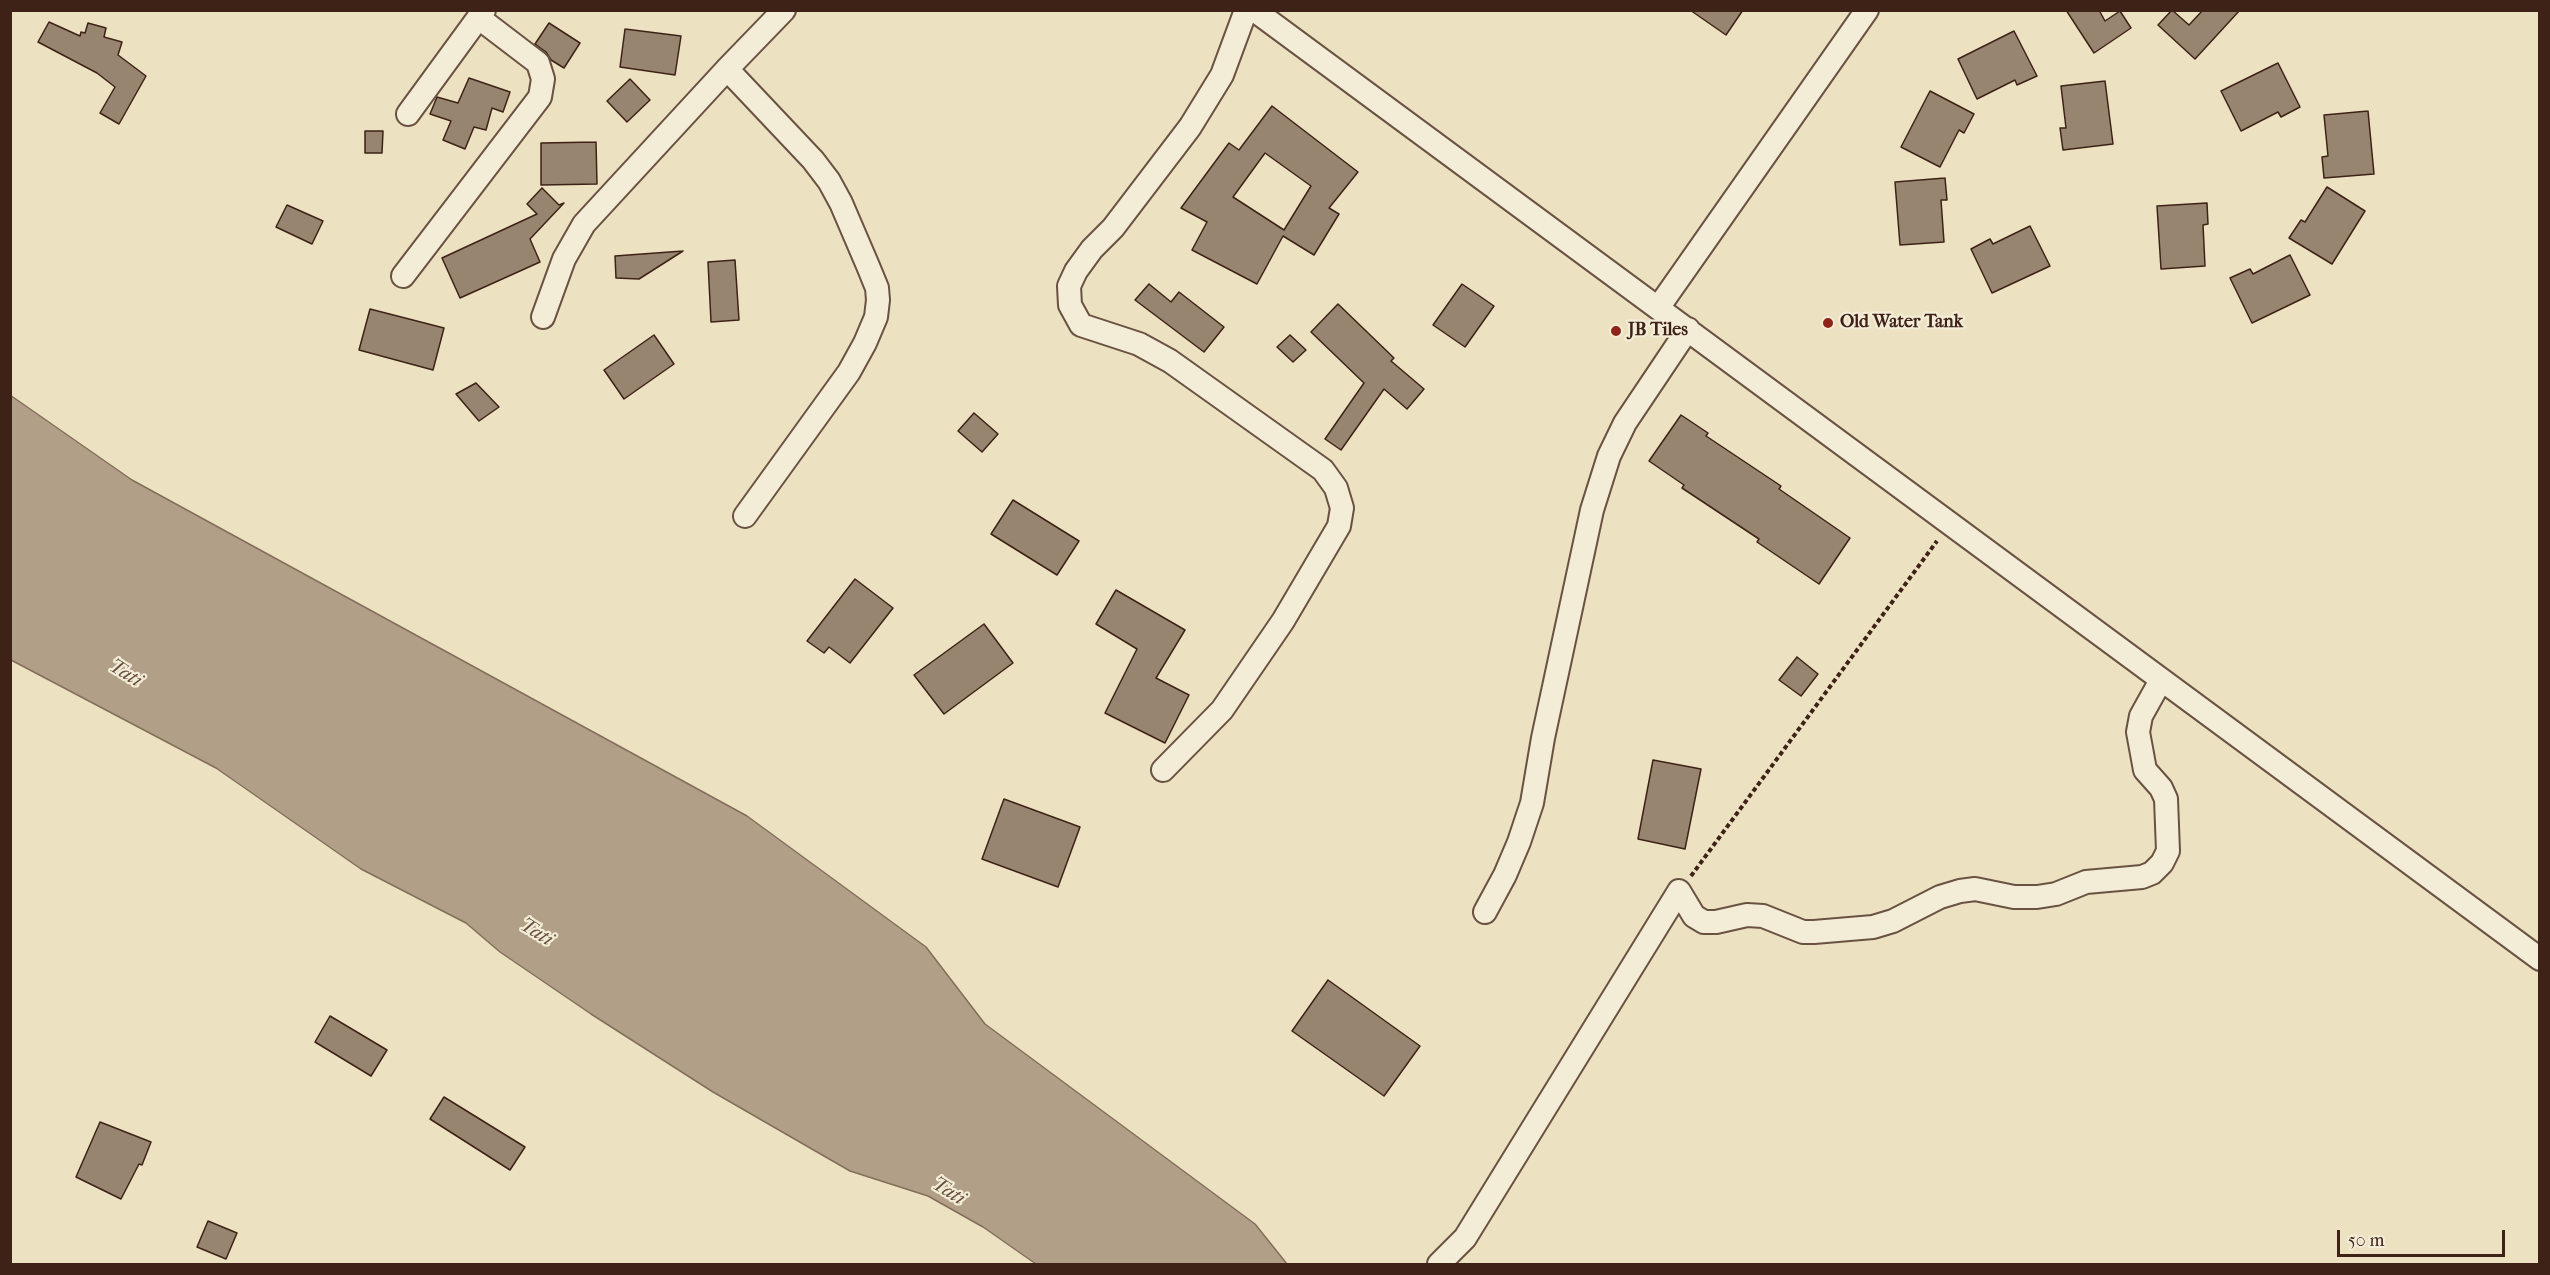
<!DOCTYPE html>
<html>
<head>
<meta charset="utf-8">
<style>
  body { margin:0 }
  #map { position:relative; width:2550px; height:1275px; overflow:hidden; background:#ece1c0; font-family:"IM FELL French Canon",serif }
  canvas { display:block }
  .frame { position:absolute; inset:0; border:12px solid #3e2218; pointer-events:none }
  .scale { position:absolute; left:2337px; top:1230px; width:168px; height:27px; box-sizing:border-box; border:3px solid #3e2218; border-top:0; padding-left:8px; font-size:18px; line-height:21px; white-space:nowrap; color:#3e2218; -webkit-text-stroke:4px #f3ecd6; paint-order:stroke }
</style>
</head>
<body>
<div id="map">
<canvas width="2550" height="1275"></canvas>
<div class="frame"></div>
<div class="scale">50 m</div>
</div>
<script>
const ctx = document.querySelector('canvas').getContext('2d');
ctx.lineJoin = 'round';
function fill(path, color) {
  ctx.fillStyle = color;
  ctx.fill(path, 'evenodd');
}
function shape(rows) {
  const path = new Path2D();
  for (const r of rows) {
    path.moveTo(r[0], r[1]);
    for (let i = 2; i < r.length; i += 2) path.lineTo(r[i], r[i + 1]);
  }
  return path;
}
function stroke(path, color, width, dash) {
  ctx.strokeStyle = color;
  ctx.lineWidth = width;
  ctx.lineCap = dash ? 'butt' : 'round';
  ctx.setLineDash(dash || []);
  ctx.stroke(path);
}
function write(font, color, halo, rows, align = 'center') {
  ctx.font = font + ' "IM FELL French Canon",serif';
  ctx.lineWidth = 4.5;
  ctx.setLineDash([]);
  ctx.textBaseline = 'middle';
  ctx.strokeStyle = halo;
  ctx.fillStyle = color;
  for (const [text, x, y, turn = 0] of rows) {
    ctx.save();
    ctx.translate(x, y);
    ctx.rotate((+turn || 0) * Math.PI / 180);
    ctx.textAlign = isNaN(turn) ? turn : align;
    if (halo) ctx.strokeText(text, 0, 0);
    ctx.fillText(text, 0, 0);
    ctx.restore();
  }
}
const water = shape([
  [10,395,132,480,747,816,926,947,985,1024,1255,1224,1287,1264,1036,1264,983,1227,928,1196,850,1171,713,1092,591,1014,500,952,466,923,361,869,216,768,11,660,10,395]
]);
const building = shape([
  [1690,10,1743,10,1726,35,1690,10],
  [2066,10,2099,10,2105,21,2120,11,2131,28,2094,53,2066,10],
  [2172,10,2189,25,2203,10,2240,10,2195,59,2158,25,2172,10],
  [49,22,80,36,81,32,85,33,88,23,106,28,104,37,122,42,118,55,146,76,119,124,100,113,115,87,97,73,38,42,49,22],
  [549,23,580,43,564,68,551,60,546,52,535,44,549,23],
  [625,29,681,36,675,75,620,67,625,29],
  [2014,31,2037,76,2017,85,2015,80,1977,99,1958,59,2014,31],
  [2278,63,2300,107,2281,117,2278,112,2241,131,2221,91,2278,63],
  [469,78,510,92,503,112,492,108,486,130,474,127,465,149,443,140,451,121,430,114,437,97,458,103,469,78],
  [630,79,650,100,627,122,607,101,630,79],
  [2105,81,2113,144,2063,150,2060,128,2066,128,2061,86,2105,81],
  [1930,91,1974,114,1964,133,1959,130,1940,167,1901,147,1930,91],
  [1272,106,1358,172,1329,208,1339,214,1314,255,1283,236,1257,284,1192,250,1207,222,1181,208,1229,143,1239,150,1272,106],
  [1265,153,1311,186,1284,230,1233,197,1265,153],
  [2368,111,2374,174,2324,178,2322,157,2328,156,2324,115,2368,111],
  [365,131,383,131,382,153,365,153,365,131],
  [596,142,597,184,541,185,541,143,596,142],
  [1945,178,1947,200,1941,200,1944,242,1900,245,1895,182,1945,178],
  [2327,187,2365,211,2332,264,2289,238,2301,220,2305,222,2327,187],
  [542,188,559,205,564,203,530,239,540,262,460,298,442,258,537,214,527,204,542,188],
  [2207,203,2208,224,2203,225,2205,266,2161,269,2157,206,2207,203],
  [287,205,323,221,312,244,276,227,287,205],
  [2030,226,2050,266,1992,293,1971,249,1990,239,1993,244,2030,226],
  [683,251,639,279,616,278,615,256,683,251],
  [2290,255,2310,295,2252,323,2230,278,2250,269,2253,274,2290,255],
  [735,260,739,320,711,322,708,262,735,260],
  [1149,284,1171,302,1179,292,1224,327,1204,352,1135,300,1149,284],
  [1462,284,1494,306,1465,347,1433,325,1462,284],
  [1338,304,1394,358,1391,361,1424,389,1407,409,1384,389,1341,450,1325,439,1364,383,1311,332,1338,304],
  [370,309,444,328,433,370,359,350,370,309],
  [654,335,674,364,624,399,604,370,654,335],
  [1290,335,1306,350,1293,362,1277,347,1290,335],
  [476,383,499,407,479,421,456,394,476,383],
  [974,413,998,434,982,452,958,431,974,413],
  [1681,415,1708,433,1706,436,1781,486,1779,489,1850,538,1819,584,1757,542,1759,539,1682,488,1684,485,1649,461,1681,415],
  [1013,500,1079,541,1057,575,991,534,1013,500],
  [855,579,893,608,850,663,829,647,824,653,807,641,855,579],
  [1116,590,1185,630,1156,678,1189,695,1165,743,1105,713,1137,649,1096,624,1116,590],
  [984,624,1013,663,944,714,914,675,984,624],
  [1797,657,1818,674,1801,696,1779,680,1797,657],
  [1653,760,1701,769,1685,849,1638,839,1653,760],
  [1004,799,1080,827,1058,887,982,859,1004,799],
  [1328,980,1420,1046,1384,1096,1292,1031,1328,980],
  [330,1016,387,1050,371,1076,315,1042,330,1016],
  [444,1097,525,1147,510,1170,430,1119,444,1097],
  [100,1122,151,1142,142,1165,139,1164,121,1199,76,1177,100,1122],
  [208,1221,237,1233,226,1259,197,1247,208,1221]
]);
const path = shape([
  [1691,876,1937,541]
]);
const minor = shape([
  [1254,10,2540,959],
  [727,69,813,160,829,181,841,203,868,266,877,288,878,300,876,317,865,343,849,372,745,516],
  [408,114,484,10],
  [403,276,540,97,543,79,538,63,479,18],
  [1658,308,1867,10],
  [543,317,564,259,584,224,727,69,784,10],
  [1163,770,1222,710,1283,621,1339,526,1342,508,1336,488,1323,470,1170,361,1139,344,1081,325,1070,305,1069,286,1076,271,1092,249,1113,228,1190,127,1222,75,1246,10],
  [1485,912,1505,875,1519,842,1532,803,1543,738,1592,510,1609,456,1625,423,1688,329],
  [1439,1264,1465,1238,1679,891,1694,916,1704,922,1716,922,1747,915,1763,916,1803,932,1814,932,1873,927,1893,921,1940,897,1960,891,1975,889,2014,897,2037,897,2056,894,2086,882,2142,877,2152,873,2162,863,2168,851,2166,799,2161,788,2145,770,2138,732,2141,716,2161,680]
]);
const markers = [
  [1828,323,6,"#8f2418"],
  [1616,331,6,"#8f2418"]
];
const poiNames = [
  ["Old Water Tank",1840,323],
  ["JB Tiles",1628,331]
];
const waterNames = [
  ["Tati",125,674,32],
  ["Tati",536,933,32],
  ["Tati",948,1192,32]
];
fill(water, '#b1a087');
stroke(water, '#836e5b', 1.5);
fill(building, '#98856f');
stroke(building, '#3e2218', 1.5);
stroke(minor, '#6a5242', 26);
stroke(path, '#3e2218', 4, [4.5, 3]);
stroke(minor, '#f3ecd6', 22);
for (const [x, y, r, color] of markers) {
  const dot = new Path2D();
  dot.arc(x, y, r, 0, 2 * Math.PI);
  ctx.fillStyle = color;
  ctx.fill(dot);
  stroke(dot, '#f3ecd6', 2);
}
write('bold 18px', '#3e2218', '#f3ecd6', poiNames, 'left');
write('italic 20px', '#664e3f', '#f3ecd6', waterNames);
</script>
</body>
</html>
